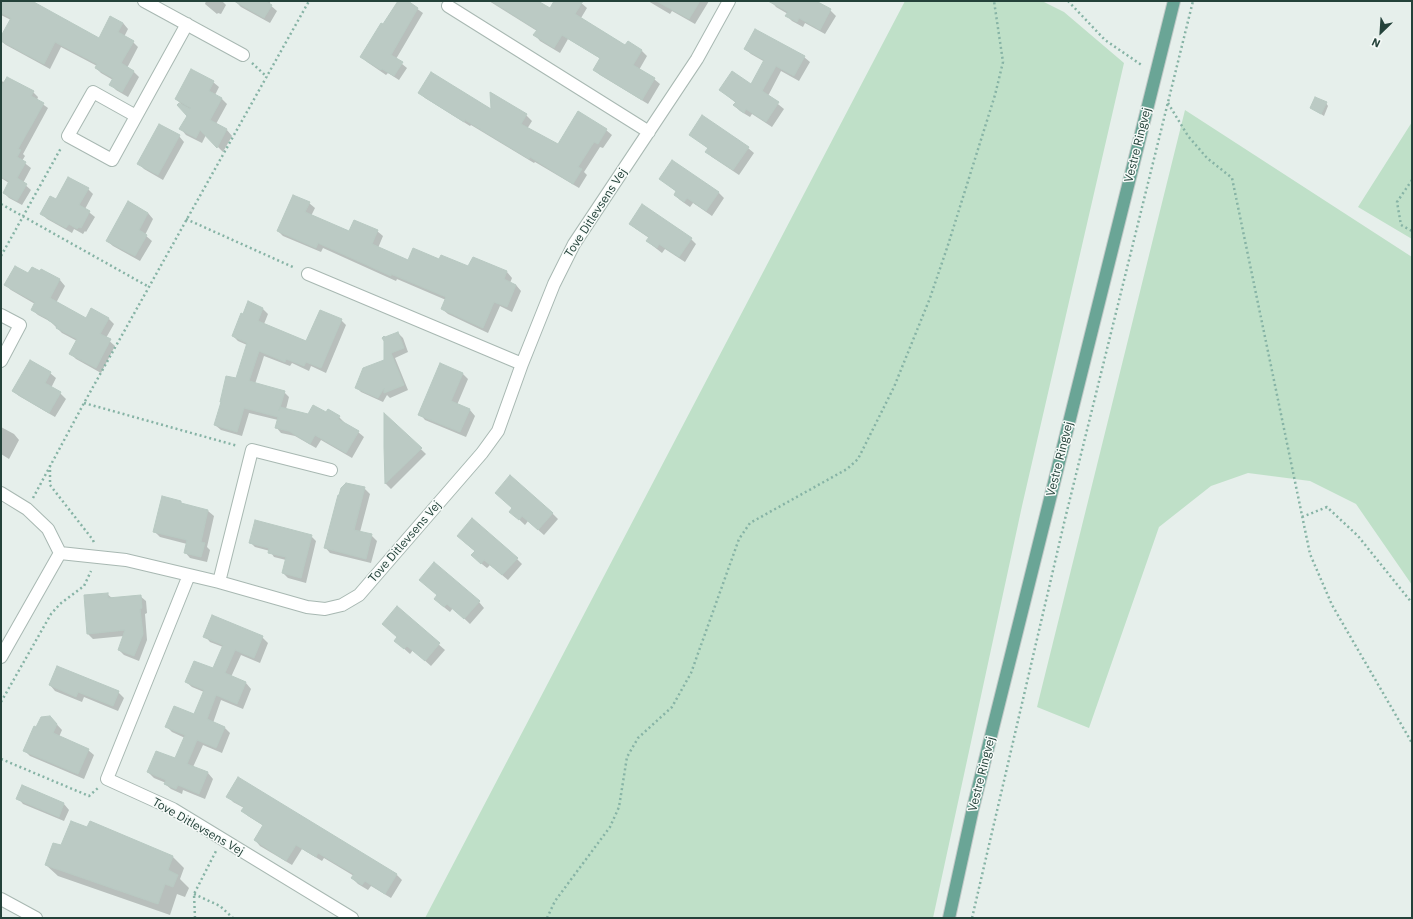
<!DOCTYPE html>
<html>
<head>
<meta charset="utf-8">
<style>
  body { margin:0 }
  #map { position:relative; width:1413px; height:919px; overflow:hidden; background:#e6efeb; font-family:"IBM Plex Sans",sans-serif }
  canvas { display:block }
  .frame { position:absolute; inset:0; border:2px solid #24423a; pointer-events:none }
  .north { position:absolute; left:1361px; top:12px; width:40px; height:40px; -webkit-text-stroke:3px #f7fbf9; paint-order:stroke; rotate:205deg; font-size:11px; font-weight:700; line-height:16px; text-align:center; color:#24423a }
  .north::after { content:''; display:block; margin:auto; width:14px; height:18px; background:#24423a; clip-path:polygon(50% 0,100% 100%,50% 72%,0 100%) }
</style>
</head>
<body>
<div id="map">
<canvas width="1413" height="919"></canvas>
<div class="frame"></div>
<div class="north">N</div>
</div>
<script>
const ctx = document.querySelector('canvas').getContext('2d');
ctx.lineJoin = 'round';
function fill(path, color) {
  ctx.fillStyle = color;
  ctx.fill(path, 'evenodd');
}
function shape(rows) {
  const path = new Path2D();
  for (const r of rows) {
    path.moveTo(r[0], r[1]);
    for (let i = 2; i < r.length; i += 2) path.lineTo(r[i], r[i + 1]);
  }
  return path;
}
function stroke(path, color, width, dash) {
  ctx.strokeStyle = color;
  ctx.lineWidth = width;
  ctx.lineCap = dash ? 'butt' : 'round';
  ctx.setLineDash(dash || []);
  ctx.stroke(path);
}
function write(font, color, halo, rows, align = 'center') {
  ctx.font = font + ' "IBM Plex Sans",sans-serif';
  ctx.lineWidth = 3;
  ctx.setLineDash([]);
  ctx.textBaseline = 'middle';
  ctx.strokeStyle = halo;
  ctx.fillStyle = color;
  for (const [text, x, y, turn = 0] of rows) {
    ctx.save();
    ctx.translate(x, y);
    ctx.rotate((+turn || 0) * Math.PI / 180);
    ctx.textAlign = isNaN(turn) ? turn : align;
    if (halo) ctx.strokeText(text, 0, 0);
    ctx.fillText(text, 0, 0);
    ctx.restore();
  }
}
const green = shape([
  [905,1,1042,1,1064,12,1124,63,1022,506,933,918,425,918],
  [1185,110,1412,257,1412,585,1356,504,1310,481,1248,473,1211,486,1159,527,1089,728,1037,707],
  [1412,122,1412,239,1358,207]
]);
const shadow = shape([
  [1,1,30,1,99,39,123,23,128,29,124,37,133,42,138,47,127,68,133,71,139,77,128,97,116,90,111,85,113,80,101,73,96,68,97,66,61,47,50,69,6,45,1,41,1,38,11,20,1,15],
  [206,1,222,1,226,5,221,14,218,13,217,14,205,4],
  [235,1,271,1,269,4,277,11,270,23,241,7],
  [399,1,406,1,423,13,396,59,407,68,399,80,388,73,386,75,367,62,362,57],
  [489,1,536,1,550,10,556,1,579,1,587,8,581,18,626,46,628,43,642,51,647,56,639,70,654,79,660,84,648,104,600,75,594,70,601,59,568,39,560,53,540,41,535,35,537,31],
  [648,1,709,1,695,24,672,11,670,14],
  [771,1,814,1,830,10,836,16,825,34,805,23,803,27,792,21,787,16,788,14,776,7],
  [745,49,804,57,810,62,799,81,781,71,768,96,784,109,772,127,752,114,750,117,740,111,734,105,736,103,720,90,752,85,765,62,751,54],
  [1,81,33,92,38,97,37,100,48,108,23,154,25,156,22,161,31,168,23,183,31,190,22,205,9,198,4,193,9,183,1,178],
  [213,82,219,87,215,95,222,99,227,104,216,124,227,130,232,136,223,152,206,135,202,143,186,135,181,129,188,115,183,106,176,99],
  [419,92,492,111,491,93,526,115,532,121,527,129,559,145,606,130,612,135,603,148,600,147,584,172,587,175,579,188,535,162,534,163,471,125,470,126,425,98],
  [1326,103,1328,106,1324,116,1311,108],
  [690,135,748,148,754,153,739,175,712,157,707,152,709,149],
  [179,136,184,142,163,180,144,169,138,163],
  [660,179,719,193,724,198,712,216,693,203,690,207,680,200,675,195,677,192],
  [88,189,93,194,85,209,95,217,86,232,85,231,83,234,74,229,72,233,47,219,42,214,56,201],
  [309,203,315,208,311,216,349,233,377,231,383,236,378,248,409,261,440,260,469,268,473,258,507,272,512,278,510,283,516,285,521,291,512,312,500,306,488,333,448,314,442,309,446,300,397,279,396,281,323,248,321,252,283,236,278,231],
  [148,213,153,219,145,235,152,241,140,261,113,246,107,241],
  [630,224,691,239,696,244,685,262,665,249,662,253,653,246,647,241,649,238,636,229],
  [42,271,60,280,65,286,56,303,86,320,92,310,109,319,114,324,106,338,115,346,101,373,76,359,70,353,77,341,62,333,51,322,38,315,32,310,35,304,11,290,5,285,29,274,41,273],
  [263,309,268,314,264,324,307,342,341,320,346,325,326,373,311,366,309,371,292,363,290,366,264,356,255,384,284,392,289,397,286,409,309,415,327,414,339,417,344,422,343,424,358,432,364,437,352,458,321,440,316,448,295,436,281,433,276,427,278,420,249,413,242,436,221,430,215,425,237,379,247,345,238,341,233,336],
  [398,333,403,338,408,352,395,358,408,390,390,398,387,395,383,402,361,392,356,387,385,360],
  [441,364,463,374,468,379,457,405,470,410,475,416,466,437,425,420,420,414],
  [50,373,56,378,51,388,60,393,66,399,55,417,19,396,13,391],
  [385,415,426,454,391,489,386,484],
  [1,427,14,434,19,440,9,459,1,454],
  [364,488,370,494,360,532,371,535,377,541,371,563,330,553,325,547],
  [180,502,183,504,208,511,214,516,207,547,210,550,207,562,190,558,185,552,187,544,160,537,154,531],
  [511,512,552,513,558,519,544,535,528,521,525,525],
  [311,536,316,541,306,583,288,578,283,573,286,560,274,557,270,551,255,547,250,542],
  [464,542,517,559,522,564,508,580,490,565,487,568,478,561,476,552],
  [107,594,112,598,140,596,146,601,147,613,145,614,147,640,139,661,124,655,119,650,124,636,93,639,88,634],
  [479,602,484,608,470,624,453,608,450,612,440,604],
  [397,608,445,650,431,666,413,650,410,654,401,646],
  [205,636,262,637,268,643,260,663,241,655,231,677,246,683,251,689,243,709,221,700,213,723,224,727,230,733,222,753,203,745,193,767,208,773,213,779,205,799,183,790,182,794,171,789,165,784,166,783,154,778,148,772,175,760,185,738,172,732,167,727,194,715,204,692,192,687,186,682,213,670,223,647,210,642],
  [50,685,118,692,124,698,118,711,84,697,82,702,55,691],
  [50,717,62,730,59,737,88,750,94,755,84,779,30,756,24,750,37,728],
  [23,786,64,804,69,810,64,821,23,804,18,798],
  [228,796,396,874,402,880,391,898,371,886,368,890,358,884,352,878,354,876,324,858,322,861,302,849,292,865,260,846,255,840,264,826,248,816,243,811,244,808,233,802],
  [90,823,173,857,184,868,180,879,189,888,185,897,177,894,170,915,58,876,46,865,61,846,88,828]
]);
const building = shape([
  [1,1,32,1,99,38,110,16,123,23,118,32,134,41,121,63,134,71,122,92,109,85,113,78,95,68,97,64,55,42,44,64,1,41,1,36,11,18,1,13,1,1],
  [234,1,265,1,272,5,264,18,234,1],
  [398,1,408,1,418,8,391,55,403,62,394,76,382,69,381,70,360,57,381,23,383,24,398,1],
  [491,1,538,1,550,8,554,1,583,1,575,14,625,45,628,41,642,50,633,65,655,78,642,100,593,70,600,58,562,35,554,48,533,35,537,30,491,1],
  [656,1,700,1,689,19,656,1],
  [768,1,816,1,831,9,820,30,799,18,797,22,785,16,788,12,768,1],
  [755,29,805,56,794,76,776,66,762,91,779,102,766,122,746,109,744,113,733,105,736,102,719,90,732,71,751,84,764,60,744,49,755,29],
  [191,69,214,81,209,91,222,98,210,120,227,129,217,148,200,130,196,138,179,129,187,116,177,105,179,103,190,109,191,108,175,99,191,69],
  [431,72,491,109,490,92,527,114,521,124,558,144,578,111,607,129,598,144,594,142,578,167,582,169,573,184,530,157,529,159,465,120,464,122,418,93,431,72],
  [7,77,34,91,31,96,44,103,18,149,21,150,17,157,26,162,17,178,27,184,17,201,3,193,9,181,1,177,1,87,7,77],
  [1315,97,1327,102,1321,114,1310,108,1315,97],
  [702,115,749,147,733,170,705,152,708,148,689,135,702,115],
  [159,124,180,135,158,175,137,164,159,124],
  [672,160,719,192,706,211,687,198,684,202,674,195,676,191,659,179,672,160],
  [68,177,89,188,79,205,90,211,81,228,79,227,77,229,69,224,66,228,40,214,50,196,56,199,68,177],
  [293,195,310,202,305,212,349,231,354,220,378,230,372,244,408,260,413,248,439,259,441,255,468,266,473,257,507,271,504,279,516,285,507,307,494,302,483,328,441,309,446,297,391,274,391,276,318,243,316,248,277,231,293,195],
  [128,201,148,213,139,230,147,235,135,256,106,241,128,201],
  [642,204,692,238,679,257,659,244,657,248,646,241,649,237,629,224,642,204],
  [15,266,28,273,32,267,40,271,41,269,60,279,50,298,86,318,91,308,109,318,100,334,111,339,96,368,69,354,77,339,56,328,57,326,48,320,48,319,31,310,35,302,4,285,15,266],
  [248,301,263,308,258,321,306,341,320,310,342,319,321,368,306,362,304,366,286,359,285,362,259,351,249,381,285,391,279,411,280,407,308,414,313,405,326,412,328,409,340,416,338,419,359,431,346,453,315,435,310,444,289,431,275,428,278,417,244,408,237,432,214,425,221,402,220,402,226,376,236,378,247,343,232,336,241,313,243,314,248,301],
  [398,332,404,348,391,353,404,385,384,393,384,388,378,398,355,388,363,368,384,360,384,341,382,338,384,336,385,337,398,332],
  [30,360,51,372,45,383,61,392,49,413,12,391,30,360],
  [440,363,463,373,451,401,470,409,460,432,418,415,440,363],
  [384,413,422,448,385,484,384,447,384,413],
  [510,475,553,513,538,530,522,516,519,520,509,512,512,508,495,493,510,475],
  [346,483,365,487,354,530,372,534,366,559,324,548,338,495,339,495,341,488,346,483],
  [162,496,181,501,181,503,208,510,201,542,205,543,201,557,184,553,187,540,153,532,162,496],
  [472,518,518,558,502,575,484,560,481,564,471,555,475,551,457,536,472,518],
  [255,520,312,535,301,578,282,573,286,557,268,553,269,548,249,543,255,520],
  [434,562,480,601,464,619,447,604,444,607,434,599,437,595,419,580,434,562],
  [108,593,108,598,141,595,142,608,140,609,143,634,134,656,118,650,125,630,87,634,84,595,108,593],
  [397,606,440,643,425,661,407,646,404,649,394,641,397,637,382,624,397,606],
  [212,615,263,636,254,658,235,650,225,673,246,682,237,704,216,695,207,719,225,727,216,748,197,740,187,764,208,772,199,794,178,785,176,789,164,784,166,780,147,772,156,751,175,758,185,735,165,727,174,706,194,714,204,690,185,682,194,661,213,668,223,645,203,637,212,615],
  [57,666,119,691,113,706,78,692,76,697,49,685,57,666],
  [50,716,57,724,53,733,89,749,78,774,23,751,34,726,36,727,41,717,50,716],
  [238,777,397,874,385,894,365,881,362,885,351,878,354,874,318,853,316,857,296,845,286,861,254,840,263,825,241,811,244,807,226,797,238,777],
  [22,785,64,803,59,817,16,799,22,785],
  [71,821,87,827,90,821,173,856,168,870,178,875,173,887,165,884,158,904,45,865,53,843,61,845,71,821]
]);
const path = shape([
  [1068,1,1105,40,1143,66],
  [252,63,267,77],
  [1168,103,1188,136,1207,158,1232,178,1310,554,1332,605,1412,743],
  [1412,180,1397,202,1401,225,1412,231],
  [1,204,149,287],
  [186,219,295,268],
  [1,256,61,148],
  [84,403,238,446],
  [50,465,50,485,93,540,94,543],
  [33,498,84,403,309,1],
  [1302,517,1327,507,1358,536,1412,603],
  [1,702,51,614,60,604,84,586,91,571],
  [1,759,89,796,98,788],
  [194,894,220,906,233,918],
  [195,918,194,894,216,851],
  [547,918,555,901,610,827,619,807,627,757,638,738,672,707,691,673,739,539,750,523,847,469,858,459,894,387,930,298,948,245,995,95,1003,62,994,1],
  [972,918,1065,519,1193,1]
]);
const minor = shape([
  [144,1,243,55],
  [448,6,649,132],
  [136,116,93,92,68,136,112,160,150,91,187,24],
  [308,274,522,364],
  [1,315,20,325,1,361],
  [1,493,27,509,48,529,60,553,1,657],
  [60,553,126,560,219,582,307,607,325,609,342,605,359,595,482,453,498,431,522,364,554,284,574,244,697,59,729,1],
  [189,575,107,779,173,809,352,918],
  [219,582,252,450,331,470],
  [1,899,36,918]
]);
const primary = shape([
  [949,918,973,808,1174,1]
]);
const streetNames = [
  ["Vestre Ringvej",1138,145,-76],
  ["Tove Ditlevsens Vej",596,213,-57],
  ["Vestre Ringvej",1060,459,-76],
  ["Tove Ditlevsens Vej",405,542,-49],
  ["Vestre Ringvej",982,774,-76],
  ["Tove Ditlevsens Vej",198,827,30]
];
fill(green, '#bfe0c8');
fill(shadow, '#0003');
fill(building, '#bbcac4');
stroke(building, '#b8c9c2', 1);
stroke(minor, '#a8b8b2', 14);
stroke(primary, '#c2cac8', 14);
stroke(path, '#86b3a5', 2.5, [2, 3]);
stroke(minor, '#fff', 12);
stroke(primary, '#6aa596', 12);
write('12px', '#24423a', '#f7fbf9', streetNames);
</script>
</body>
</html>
